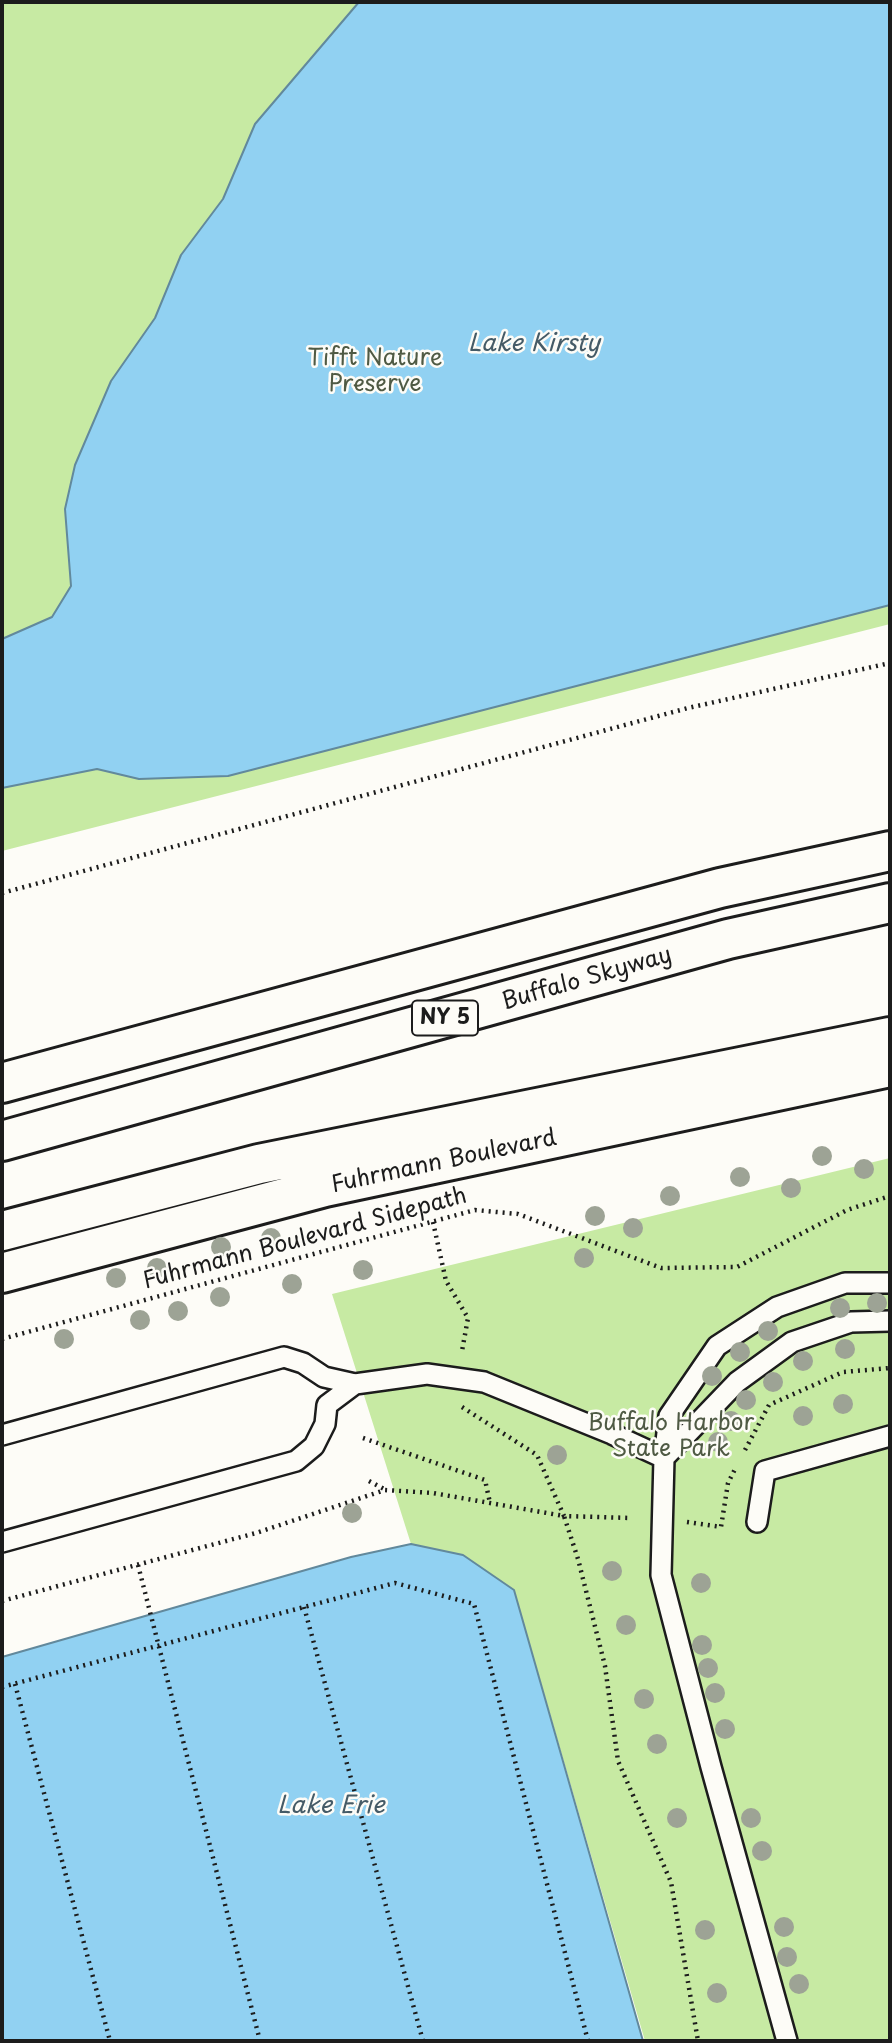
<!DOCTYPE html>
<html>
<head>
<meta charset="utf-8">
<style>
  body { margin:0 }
  #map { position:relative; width:892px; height:2043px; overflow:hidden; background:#fdfcf7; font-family:"Playpen Sans",sans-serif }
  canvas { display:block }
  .frame { position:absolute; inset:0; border:4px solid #1c1c1c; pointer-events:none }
</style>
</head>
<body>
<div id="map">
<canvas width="892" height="2043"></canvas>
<div class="frame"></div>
</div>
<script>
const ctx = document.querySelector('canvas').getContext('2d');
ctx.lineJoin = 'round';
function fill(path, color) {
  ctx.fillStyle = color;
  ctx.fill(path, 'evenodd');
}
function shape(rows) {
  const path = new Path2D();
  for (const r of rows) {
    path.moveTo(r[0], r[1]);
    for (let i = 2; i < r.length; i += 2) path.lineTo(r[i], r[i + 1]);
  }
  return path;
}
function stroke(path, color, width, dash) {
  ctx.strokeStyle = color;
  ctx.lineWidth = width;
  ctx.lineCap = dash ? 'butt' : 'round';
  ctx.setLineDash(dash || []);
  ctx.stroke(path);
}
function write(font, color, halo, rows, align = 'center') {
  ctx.font = font + ' "Playpen Sans",sans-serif';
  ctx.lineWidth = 5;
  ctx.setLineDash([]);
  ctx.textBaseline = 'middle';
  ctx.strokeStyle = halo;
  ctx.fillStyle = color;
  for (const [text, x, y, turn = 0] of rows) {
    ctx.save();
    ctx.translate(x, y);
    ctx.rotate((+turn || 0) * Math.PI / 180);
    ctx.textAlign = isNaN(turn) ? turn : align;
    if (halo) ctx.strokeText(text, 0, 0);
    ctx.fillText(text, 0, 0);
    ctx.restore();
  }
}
const green = shape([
  [2,2,890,2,890,624,2,851],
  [890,1158,890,2041,645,2041,514,1590,463,1555,411,1544,332,1294]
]);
const water = shape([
  [359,2,890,2,890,605,228,776,139,779,97,769,2,788,2,639,52,617,71,586,65,509,75,465,111,381,155,318,181,255,223,199,255,124,359,2],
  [411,1544,463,1555,514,1590,643,2041,2,2041,2,1657,351,1557,411,1544]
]);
const path = shape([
  [2,893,688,708,890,663],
  [433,1222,446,1281,468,1318,462,1351],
  [2,1339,475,1210,518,1214,661,1268,737,1267,847,1210,890,1196],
  [462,1407,537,1455,564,1516,631,1518],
  [363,1438,485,1480,490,1503],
  [745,1450,769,1405,843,1372,890,1368],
  [369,1481,384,1489],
  [687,1522,721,1527,728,1483,736,1467],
  [138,1565,260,2041],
  [2,1601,256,1533,385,1490,433,1493,564,1516,578,1559,605,1666,618,1761,671,1882,698,2041],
  [304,1607,423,2041],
  [15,1684,110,2041],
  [2,1687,395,1583,474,1604,588,2041]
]);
const lane = shape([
  [355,1384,427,1374,484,1382,612,1434,664,1458],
  [2,1435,284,1357,303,1363,324,1377,355,1384,327,1405,325,1424,314,1446,296,1461,2,1542],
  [664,1458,737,1382,792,1342,851,1322,890,1321],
  [757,1522,765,1471,890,1436],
  [787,2041,711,1767,661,1575,664,1458,669,1416,717,1346,777,1307,845,1283,890,1283]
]);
const secondary = shape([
  [2,1231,259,1164,890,1037],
  [2,1273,325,1187,890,1067]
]);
const highway = shape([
  [2,1083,720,888,890,851],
  [2,1141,728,939,890,903]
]);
const trees = [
  [822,1156],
  [864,1169],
  [740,1177],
  [791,1188],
  [670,1196],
  [595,1216],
  [633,1228],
  [271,1238],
  [221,1247],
  [584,1258],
  [157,1268],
  [363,1270],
  [116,1278],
  [292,1284],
  [220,1297],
  [877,1303],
  [840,1308],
  [178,1311],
  [140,1320],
  [768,1331],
  [64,1339],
  [845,1349],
  [740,1352],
  [803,1361],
  [712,1376],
  [773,1382],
  [746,1400],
  [843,1404],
  [803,1416],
  [731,1421],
  [718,1442],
  [557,1455],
  [352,1513],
  [612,1571],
  [701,1583],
  [626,1625],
  [702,1645],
  [708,1668],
  [715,1693],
  [644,1699],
  [725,1729],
  [657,1744],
  [677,1818],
  [751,1818],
  [762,1851],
  [784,1927],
  [705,1930],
  [787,1957],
  [799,1984],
  [717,1993]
];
const shields = [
  [445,1018,66]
];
const shieldNames = [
  ["NY 5",445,1018]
];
const parkNames = [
  ["Tifft Nature",375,359],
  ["Preserve",375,385],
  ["Buffalo Harbor",671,1424],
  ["State Park",671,1450]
];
const streetNames = [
  ["Buffalo Skyway",587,979,-16],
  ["Fuhrmann Boulevard",444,1162,-12],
  ["Fuhrmann Boulevard Sidepath",305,1239,-15]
];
const waterNames = [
  ["Lake Kirsty",534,344],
  ["Lake Erie",331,1806]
];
fill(green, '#c7eaa3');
fill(water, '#91d1f2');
stroke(water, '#62899c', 2);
stroke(lane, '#1c1c1c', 24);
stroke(secondary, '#1c1c1c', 44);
stroke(highway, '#1c1c1c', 44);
stroke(path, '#1c1c1c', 4.5, [2, 5]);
stroke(lane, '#fdfcf7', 19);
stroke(secondary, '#fdfcf7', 38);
stroke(highway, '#fdfcf7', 38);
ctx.fillStyle = '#9da395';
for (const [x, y] of trees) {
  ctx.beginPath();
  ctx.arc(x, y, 10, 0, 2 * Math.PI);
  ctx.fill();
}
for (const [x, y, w] of shields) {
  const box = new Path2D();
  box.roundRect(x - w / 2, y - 17.5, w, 35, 5);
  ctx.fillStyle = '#fdfcf7';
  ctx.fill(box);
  stroke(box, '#1c1c1c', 2);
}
write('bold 21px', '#1c1c1c', null, shieldNames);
write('23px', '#4f5a44', '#fdfcf7', parkNames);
write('23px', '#1c1c1c', '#fdfcf7', streetNames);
write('italic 24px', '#455b67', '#fdfcf7', waterNames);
</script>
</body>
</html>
